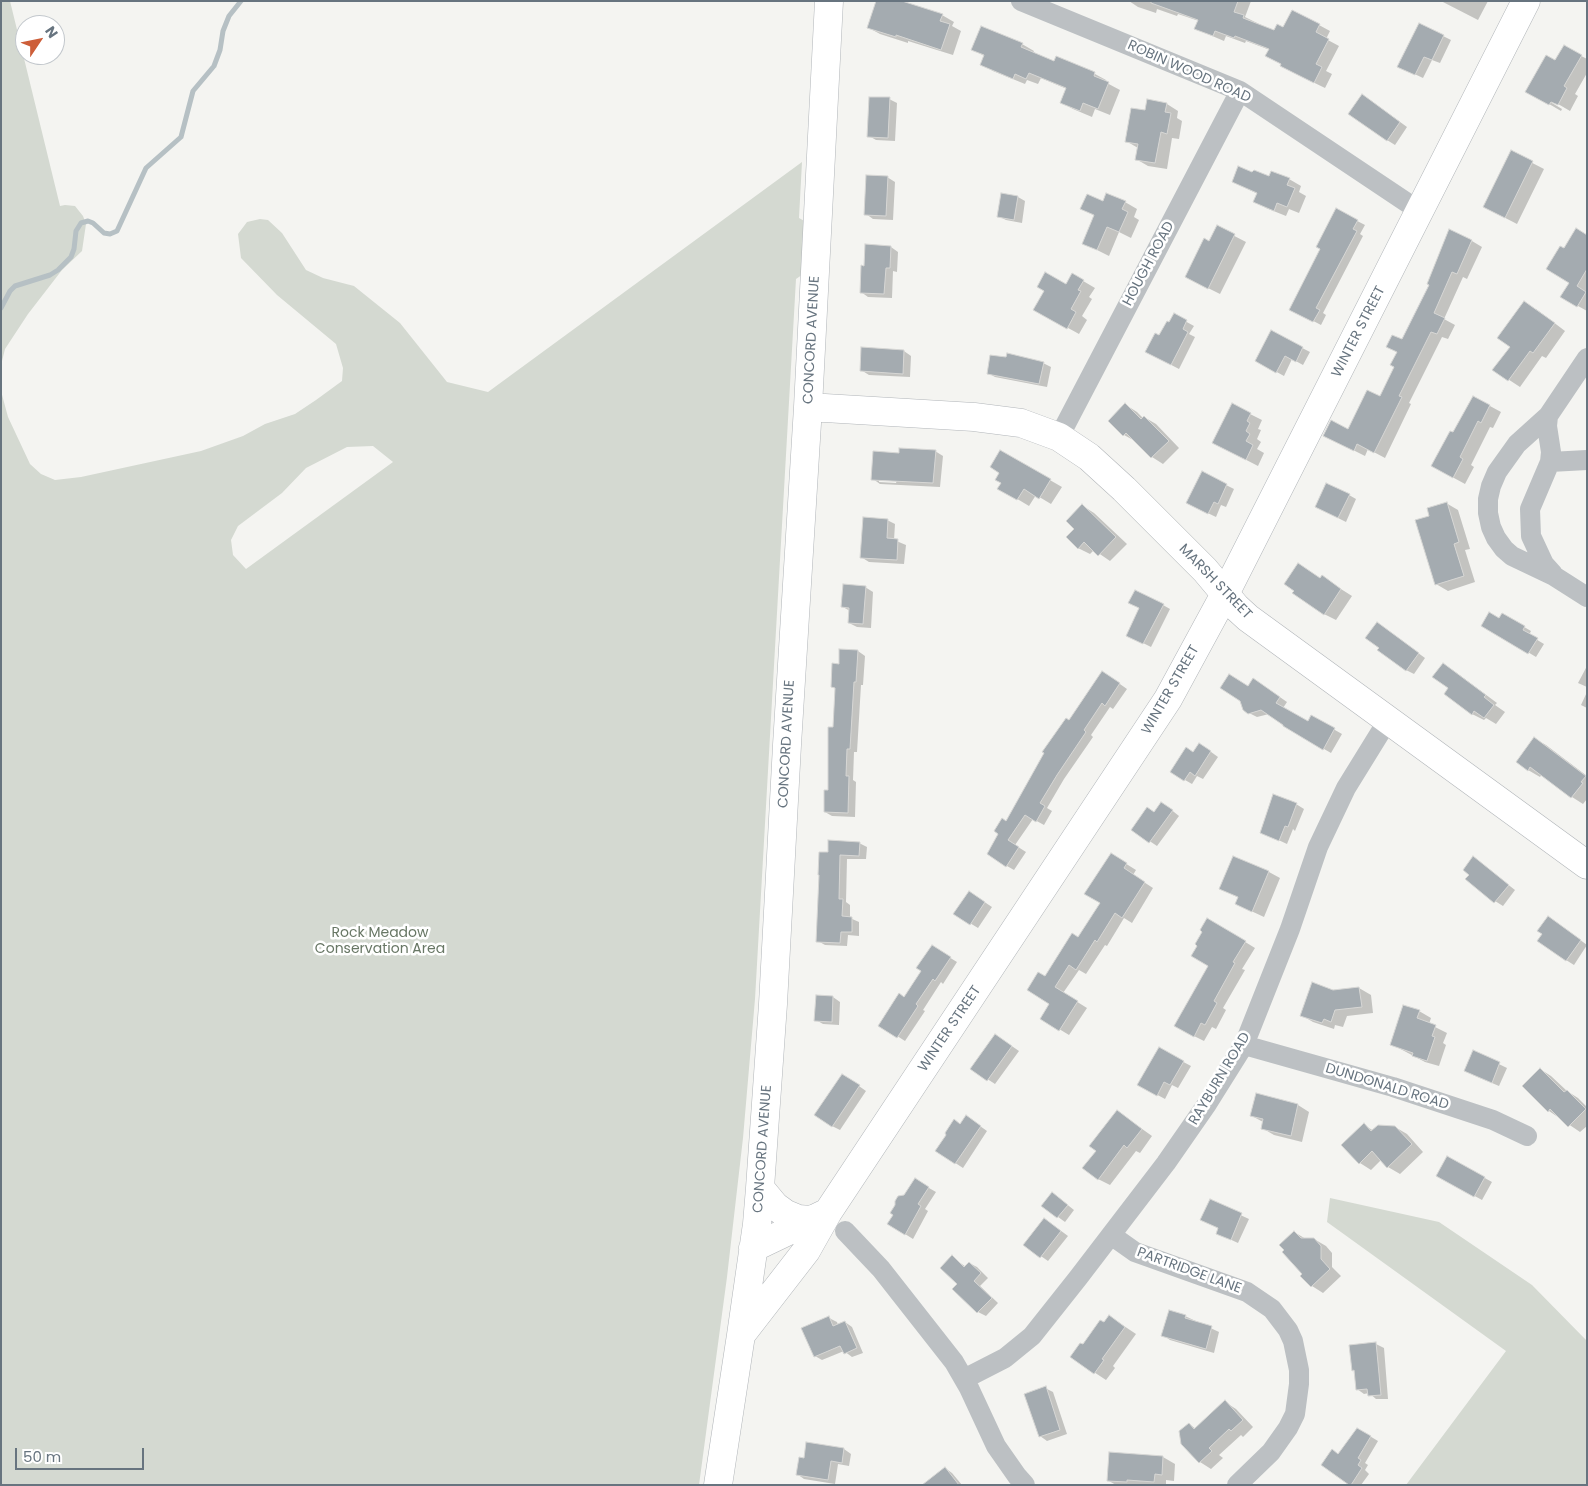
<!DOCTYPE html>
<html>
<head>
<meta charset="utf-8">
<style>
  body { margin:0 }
  #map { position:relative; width:1588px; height:1486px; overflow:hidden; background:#f4f4f1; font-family:Poppins,sans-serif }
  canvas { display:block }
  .frame { position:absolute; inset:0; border:2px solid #67747f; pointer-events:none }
  .north { position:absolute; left:15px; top:15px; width:50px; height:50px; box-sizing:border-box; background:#fff; border:1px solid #c2c7cc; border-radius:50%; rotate:56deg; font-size:14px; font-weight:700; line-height:20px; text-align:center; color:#67747f }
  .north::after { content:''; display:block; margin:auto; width:18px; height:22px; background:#cd5e39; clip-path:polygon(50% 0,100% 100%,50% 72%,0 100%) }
  .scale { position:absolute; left:15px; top:1448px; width:129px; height:22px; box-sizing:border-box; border:2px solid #67747f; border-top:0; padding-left:6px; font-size:15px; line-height:18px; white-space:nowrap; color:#67747f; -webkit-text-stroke:4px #fff; paint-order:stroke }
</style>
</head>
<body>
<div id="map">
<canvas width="1588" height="1486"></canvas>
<div class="frame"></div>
<div class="north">N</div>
<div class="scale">50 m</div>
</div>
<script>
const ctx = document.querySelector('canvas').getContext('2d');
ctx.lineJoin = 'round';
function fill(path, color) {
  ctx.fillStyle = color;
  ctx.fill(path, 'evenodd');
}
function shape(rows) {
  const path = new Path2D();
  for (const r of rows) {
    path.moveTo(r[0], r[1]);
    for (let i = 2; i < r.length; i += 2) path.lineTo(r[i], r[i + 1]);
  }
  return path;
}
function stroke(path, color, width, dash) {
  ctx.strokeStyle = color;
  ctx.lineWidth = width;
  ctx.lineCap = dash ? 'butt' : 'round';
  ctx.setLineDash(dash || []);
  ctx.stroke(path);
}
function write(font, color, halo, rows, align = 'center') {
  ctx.font = font + ' Poppins,sans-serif';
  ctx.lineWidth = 5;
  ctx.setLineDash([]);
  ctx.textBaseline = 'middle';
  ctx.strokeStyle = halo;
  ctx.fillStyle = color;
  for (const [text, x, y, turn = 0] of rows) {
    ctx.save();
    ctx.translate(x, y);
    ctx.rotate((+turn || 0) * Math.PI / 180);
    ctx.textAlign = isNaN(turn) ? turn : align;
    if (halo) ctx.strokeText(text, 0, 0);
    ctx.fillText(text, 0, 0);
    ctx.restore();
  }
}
const green = shape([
  [1,1,10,1,60,206,65,205,75,206,83,216,86,224,82,251,62,270,28,314,5,349,2,361,1,380],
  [802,162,799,218,824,232,822,261,796,279,755,999,743,1138,727,1277,699,1485,1,1485,1,391,8,417,30,464,41,474,55,480,81,477,201,451,243,436,265,424,295,414,316,400,342,381,343,368,336,344,277,295,241,258,238,234,247,222,260,219,268,220,282,233,306,270,323,278,354,286,400,323,447,382,488,392],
  [373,446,393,462,246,569,233,555,231,540,238,526,282,493,306,468,347,447],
  [1330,1198,1439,1222,1532,1285,1587,1341,1587,1485,1406,1485,1506,1351,1327,1222]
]);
const shadow = shape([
  [1129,1,1251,1,1245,17,1275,32,1284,29,1319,25,1330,31,1326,39,1339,46,1326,71,1332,74,1325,88,1292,72,1282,64,1270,50,1246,41,1245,43,1226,36,1224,41,1196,29,1199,21,1178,14,1177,16,1157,9,1156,13,1138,7],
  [1441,1,1488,1,1478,20],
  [942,15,954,22,952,26,961,31,953,55,908,41,908,43,880,34,869,28],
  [1443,36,1451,40,1440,63,1432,60,1423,78,1406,70],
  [1022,44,1034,51,1033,53,1055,62,1057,58,1095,74,1106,80,1105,82,1120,90,1110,115,1095,109,1092,117,1073,109,1061,102,1067,89,1041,78,1038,84,1027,80,1025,84,993,71,981,64,984,56,973,49],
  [1564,47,1587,59,1587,73,1575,94,1578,96,1570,111,1553,101,1552,103,1562,109,1561,111,1527,91,1556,62],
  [889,99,897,103,895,141,876,140,869,136],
  [1370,100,1407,127,1395,145,1387,140],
  [1167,104,1178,111,1177,118,1182,121,1179,139,1172,138,1167,169,1148,166,1136,159,1138,148,1126,141,1146,112],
  [1511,152,1544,169,1517,224,1484,207],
  [887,177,895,182,893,220,873,219,866,214],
  [1270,178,1289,179,1301,186,1299,192,1306,196,1299,213,1289,209,1286,216,1266,208,1255,202,1258,194,1233,182],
  [1002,194,1018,197,1025,201,1022,223,1006,220,998,216],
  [1104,202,1125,202,1137,209,1134,217,1139,220,1131,238,1119,232,1109,256,1083,243,1095,216,1082,209],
  [1336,210,1365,225,1360,234,1363,236,1323,313,1326,315,1321,325,1298,313],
  [1217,227,1246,242,1220,294,1198,283,1210,242],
  [1587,236,1587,311,1562,297,1570,282,1565,250],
  [1472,241,1482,247,1467,279,1463,277,1444,319,1455,325,1448,339,1442,337,1409,403,1411,404,1385,458,1368,449,1365,456,1335,441,1348,431,1380,398,1396,367,1398,353,1388,347,1402,341],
  [891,247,898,252,897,272,893,271,892,298,868,297,861,292,865,267],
  [1073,275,1095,288,1089,297,1092,299,1082,316,1087,320,1079,334,1034,309,1045,290,1067,285],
  [1536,309,1565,331,1546,358,1542,356,1520,387,1494,370],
  [1174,315,1194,326,1189,334,1195,337,1179,369,1154,356,1160,337],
  [1271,332,1310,352,1303,365,1292,359,1284,376,1264,365],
  [863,349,904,351,911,356,910,377,869,375,861,370],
  [1043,363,1051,367,1047,387,995,377,988,373],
  [1126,405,1137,412,1143,418,1144,417,1156,424,1179,448,1163,464,1152,457,1135,441,1124,435],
  [1490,406,1501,412,1493,428,1490,427,1471,465,1474,467,1465,484,1432,466,1454,434],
  [1250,414,1262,420,1258,429,1261,430,1257,439,1261,442,1257,449,1264,453,1258,466,1225,449],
  [935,451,943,456,940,487,880,484,873,479,900,454],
  [879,479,897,480,896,483,879,482],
  [1001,452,1062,487,1051,504,1036,495,1029,506,999,488,1003,483,1001,472],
  [1202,473,1234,489,1226,507,1221,505,1216,517,1195,507],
  [1349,495,1356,499,1346,522,1324,511],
  [1446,503,1458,510,1470,549,1465,550,1475,582,1448,591,1436,584,1431,516],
  [1083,506,1094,513,1127,544,1110,561,1094,550,1090,554,1078,548,1076,529],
  [887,520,895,524,894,540,906,545,904,564,869,562,861,557],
  [1298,564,1321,579,1333,584,1352,596,1336,620,1324,614],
  [865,587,873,592,871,628,857,627,849,623,850,611,843,607],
  [1163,605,1170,609,1151,647,1135,639,1141,608],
  [1502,614,1531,631,1529,635,1544,644,1536,657,1483,625,1499,620],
  [1384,628,1425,658,1414,674,1406,670],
  [858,651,865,656,863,685,861,685,857,752,854,752,853,780,856,782,855,817,832,816,825,812,829,791,836,689,832,686],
  [1443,664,1454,671,1497,703,1495,705,1505,712,1496,724,1486,718,1484,720,1472,714,1450,688],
  [1587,666,1587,687,1578,683],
  [1110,677,1127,689,1113,709,1110,707,1091,735,1093,737,1064,779,1047,808,1052,811,1044,825,1033,819,1015,845,1026,852,1014,870,1007,866,1006,822,1070,721],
  [1261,684,1287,702,1283,708,1308,723,1312,717,1342,734,1331,753,1284,726,1269,714,1257,717,1249,713,1249,688],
  [1587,692,1587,708,1581,705],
  [1535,739,1546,745,1587,776,1587,799,1583,804,1572,797,1542,774,1540,777,1528,770],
  [1207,749,1218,757,1203,779,1197,776,1192,784,1185,780,1194,753],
  [1296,804,1304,809,1295,831,1293,829,1287,844,1261,832],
  [1169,808,1179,816,1157,846,1133,830,1155,813],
  [859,843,867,847,866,859,847,859,846,902,850,905,850,918,859,922,859,936,848,935,847,946,825,945,818,941,829,854],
  [1234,857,1269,872,1280,878,1264,917,1236,904,1239,898,1221,889],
  [1474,858,1515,890,1503,906,1495,901,1471,875],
  [1120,860,1136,870,1133,875,1153,888,1132,923,1124,918,1107,946,1105,945,1086,974,1079,970,1063,993,1087,1008,1069,1035,1041,1018,1051,1003,1045,978,1078,938,1101,903],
  [977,897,992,907,978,928,955,914],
  [1208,919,1255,948,1242,969,1245,970,1223,1008,1226,1010,1216,1029,1212,1027,1204,1041,1186,1032,1209,965,1204,931],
  [1556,922,1587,945,1574,965,1566,960,1544,934],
  [939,951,957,962,943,984,941,982,923,1010,925,1011,905,1041,880,1025,905,998],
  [1359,988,1371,995,1373,1013,1347,1016,1343,1027,1335,1025,1334,1029,1313,1022,1301,1015,1333,991],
  [833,997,840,1002,839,1025,823,1024,816,1020],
  [1419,1011,1431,1018,1429,1024,1447,1033,1443,1043,1446,1045,1439,1066,1425,1062,1391,1044],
  [1003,1040,1019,1051,995,1084,972,1069],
  [1159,1049,1191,1066,1178,1088,1172,1085,1165,1099,1139,1085],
  [1474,1052,1507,1068,1499,1086,1473,1075],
  [1540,1069,1551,1076,1567,1091,1578,1098,1587,1107,1587,1126,1580,1132,1549,1111],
  [849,1079,866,1091,840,1130,832,1126],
  [1257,1095,1298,1105,1309,1112,1302,1142,1274,1135,1262,1128,1263,1122,1252,1116],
  [1117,1111,1152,1136,1140,1153,1136,1151,1110,1185,1098,1179,1097,1150],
  [973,1121,987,1131,963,1168,937,1151],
  [1364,1125,1374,1131,1395,1127,1407,1134,1423,1152,1400,1174,1388,1167,1381,1160,1371,1170,1360,1163],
  [1447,1157,1492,1182,1482,1200,1438,1176],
  [915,1180,936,1192,925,1209,928,1211,913,1239,889,1224,894,1215,896,1205,905,1196],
  [1059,1198,1074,1210,1065,1222,1043,1206],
  [1210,1201,1249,1219,1238,1243,1225,1237,1220,1228],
  [1045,1219,1068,1236,1048,1261,1025,1245],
  [1294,1232,1306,1239,1314,1239,1326,1246,1332,1253,1332,1267,1341,1276,1323,1293,1312,1286,1302,1276,1304,1274],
  [952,1257,966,1267,969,1263,977,1267,988,1278,980,1286,998,1303,986,1316,978,1312,954,1289,959,1284],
  [1109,1316,1136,1334,1113,1366,1115,1368,1106,1380,1071,1357,1104,1324],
  [1185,1316,1219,1332,1214,1353,1170,1340,1163,1335],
  [829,1318,837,1322,838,1325,845,1322,852,1327,863,1353,852,1357,844,1351,822,1360,815,1356],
  [1376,1344,1384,1348,1388,1399,1376,1399,1369,1393,1364,1394,1357,1389,1355,1371,1353,1370],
  [1045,1388,1053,1392,1067,1434,1047,1441,1040,1436],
  [1225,1402,1236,1409,1253,1427,1243,1437,1241,1435,1219,1455,1223,1458,1211,1469,1200,1462,1189,1424,1196,1429],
  [1358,1429,1378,1441,1365,1463,1368,1465,1365,1470,1369,1474,1361,1485,1351,1485,1339,1455],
  [808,1443,844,1449,851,1454,849,1466,838,1464,835,1484,804,1479,797,1474,805,1460],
  [1110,1454,1163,1457,1175,1464,1174,1481,1166,1480,1166,1485,1116,1485,1109,1481],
  [945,1468,952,1473,962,1485,924,1485]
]);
const stream = shape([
  [1,308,10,291,15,286,50,275,58,270,71,257,74,249,76,231,81,223,88,221,93,223,104,233,110,234,117,231,146,168,181,137,193,91,214,66,220,50,223,31,229,16,241,1]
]);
const building = shape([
  [876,1,902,1,943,14,940,21,950,24,941,50,896,35,896,37,867,28,876,1],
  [1151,1,1238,1,1234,12,1244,15,1243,18,1274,30,1277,24,1283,27,1292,10,1320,24,1316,32,1329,39,1316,64,1322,67,1314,83,1280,66,1281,64,1265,56,1269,49,1235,36,1234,38,1215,31,1213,36,1194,29,1198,20,1151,3,1151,1],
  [1419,23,1444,35,1432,60,1424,57,1415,75,1397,67,1419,23],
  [981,26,1023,43,1021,47,1054,61,1056,56,1095,72,1094,76,1109,82,1098,109,1083,103,1080,111,1060,103,1066,88,1029,73,1026,79,1015,74,1013,79,980,65,984,55,971,50,981,26],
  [1564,45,1582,55,1564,86,1567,88,1558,105,1551,102,1549,105,1525,92,1546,55,1555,60,1564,45],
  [1362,94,1400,122,1387,141,1348,114,1362,94],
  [869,97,890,97,888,138,867,137,869,97],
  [1147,99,1167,103,1165,112,1171,113,1167,134,1161,132,1155,163,1135,160,1138,144,1125,142,1131,108,1145,110,1147,99],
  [1511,150,1533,161,1505,218,1483,207,1511,150],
  [1238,166,1252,172,1254,170,1269,176,1271,171,1290,178,1287,185,1295,188,1287,207,1277,203,1274,211,1253,202,1257,193,1232,182,1238,166],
  [866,175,888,176,886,216,864,215,866,175],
  [1001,193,1018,196,1014,220,997,217,1001,193],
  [1106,193,1126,201,1122,209,1128,212,1119,232,1107,227,1097,250,1082,244,1094,215,1080,209,1087,194,1103,201,1106,193],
  [1336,208,1358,220,1353,229,1357,231,1316,308,1320,310,1313,322,1289,310,1320,249,1316,247,1336,208],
  [1217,225,1235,234,1208,289,1185,277,1204,238,1209,241,1217,225],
  [1576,228,1587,235,1587,269,1577,286,1586,292,1577,307,1560,297,1569,283,1546,269,1560,246,1564,248,1576,228],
  [1449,229,1472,240,1457,274,1452,272,1434,313,1445,318,1437,334,1431,332,1399,396,1402,397,1374,453,1357,444,1354,451,1323,436,1331,420,1348,429,1367,390,1380,396,1394,367,1390,365,1397,352,1386,347,1392,335,1402,339,1429,285,1427,284,1449,229],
  [865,244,891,246,890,268,886,268,884,294,860,293,861,265,864,266,865,244],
  [1045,272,1066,284,1072,273,1084,280,1078,290,1081,291,1071,309,1076,312,1067,329,1033,310,1044,291,1037,287,1045,272],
  [1524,301,1555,323,1533,353,1530,351,1508,381,1492,370,1510,347,1497,338,1524,301],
  [1174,313,1187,320,1183,329,1188,332,1171,365,1145,352,1155,333,1159,335,1167,321,1169,322,1174,313],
  [1271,330,1303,347,1296,362,1285,356,1276,373,1255,361,1271,330],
  [861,347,904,350,903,374,860,371,861,347],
  [1007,353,1044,362,1039,384,987,374,990,355,1006,357,1007,353],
  [1473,396,1490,405,1481,423,1478,421,1460,457,1463,459,1453,478,1431,466,1450,431,1453,432,1473,396],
  [1125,403,1141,419,1144,416,1169,441,1151,458,1126,433,1123,436,1108,421,1125,403],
  [1232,403,1251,413,1247,421,1250,423,1246,431,1250,434,1246,441,1253,445,1246,460,1212,443,1232,403],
  [899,448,936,450,933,483,871,480,873,451,899,453,899,448],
  [1000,450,1051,479,1039,499,1024,489,1017,500,997,489,1001,483,995,480,999,473,990,467,1000,450],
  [1202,471,1227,484,1218,504,1214,502,1208,514,1186,503,1202,471],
  [1326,483,1350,494,1338,518,1315,507,1326,483],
  [1447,502,1459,542,1454,544,1464,576,1435,585,1415,520,1429,516,1427,508,1447,502],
  [1082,504,1116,537,1098,556,1084,542,1078,549,1066,537,1074,529,1066,521,1082,504],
  [863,517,888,519,887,538,898,539,897,560,860,558,863,517],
  [1298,563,1320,578,1322,575,1341,589,1324,615,1292,593,1294,591,1284,584,1298,563],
  [843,584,866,586,863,624,848,623,849,608,841,607,843,584],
  [1135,590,1164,604,1143,644,1126,636,1139,608,1128,603,1135,590],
  [1489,612,1499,618,1502,613,1525,626,1523,630,1538,638,1528,654,1481,626,1489,612],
  [1377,622,1419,653,1406,671,1377,650,1379,648,1365,638,1377,622],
  [839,649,858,650,856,682,854,682,850,749,847,749,846,776,849,776,848,813,824,812,824,790,828,790,828,727,833,727,835,688,831,687,832,663,839,664,839,649],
  [1443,663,1486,695,1484,697,1494,705,1484,718,1474,711,1472,715,1444,694,1448,688,1432,677,1443,663],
  [1102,671,1120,683,1105,706,1102,703,1084,730,1086,732,1057,775,1040,803,1045,806,1036,822,1025,815,1008,840,1019,847,1006,867,987,854,998,834,994,831,1002,818,1006,821,1044,753,1042,752,1066,718,1069,720,1102,671],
  [1229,674,1248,686,1253,678,1280,697,1276,703,1308,721,1311,715,1335,728,1323,750,1283,726,1283,725,1261,710,1248,714,1243,710,1240,701,1220,688,1229,674],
  [1534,737,1586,776,1581,782,1583,783,1571,798,1530,767,1528,771,1516,762,1534,737],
  [1199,743,1211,751,1195,776,1190,772,1184,781,1170,772,1186,747,1193,752,1199,743],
  [1273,794,1297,803,1288,827,1285,826,1279,841,1260,833,1273,794],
  [1161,802,1173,810,1149,843,1131,830,1147,807,1154,812,1161,802],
  [828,840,860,842,859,856,840,855,839,899,843,899,842,916,852,917,852,932,841,932,840,943,816,942,819,875,818,875,819,852,828,852,828,840],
  [1111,853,1127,863,1124,868,1145,882,1122,918,1115,913,1097,942,1095,940,1076,970,1069,965,1055,987,1078,1001,1059,1031,1040,1019,1049,1004,1027,990,1038,972,1045,976,1072,933,1078,937,1100,903,1084,894,1111,853],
  [1233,856,1269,871,1252,912,1235,904,1238,897,1219,889,1233,856],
  [1473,856,1509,885,1494,903,1465,879,1469,875,1463,870,1473,856],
  [969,891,985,902,970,925,953,914,969,891],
  [1548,916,1581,940,1566,961,1537,941,1542,934,1537,931,1548,916],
  [1207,918,1246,941,1233,962,1235,963,1214,1001,1217,1003,1205,1025,1201,1023,1194,1037,1174,1026,1208,966,1191,956,1197,946,1195,944,1202,932,1200,930,1207,918],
  [932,945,951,957,935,981,933,979,916,1004,918,1006,897,1038,878,1026,899,993,904,997,921,971,916,968,932,945],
  [1312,982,1333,990,1359,987,1362,1007,1335,1010,1331,1022,1324,1019,1322,1023,1300,1016,1312,982],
  [816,995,833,996,832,1022,814,1021,816,995],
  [1403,1005,1420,1010,1417,1018,1436,1025,1432,1036,1435,1037,1427,1061,1412,1056,1413,1053,1390,1045,1403,1005],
  [995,1034,1012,1046,987,1081,970,1069,995,1034],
  [1159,1047,1184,1061,1170,1085,1164,1082,1157,1096,1137,1085,1159,1047],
  [1473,1050,1500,1062,1492,1083,1464,1071,1473,1050],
  [1540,1068,1564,1092,1567,1090,1586,1109,1568,1127,1550,1109,1548,1112,1522,1086,1540,1068],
  [842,1074,860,1085,832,1127,814,1115,842,1074],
  [1256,1093,1298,1104,1291,1136,1261,1129,1263,1119,1250,1116,1256,1093],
  [1117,1110,1142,1129,1127,1148,1124,1145,1098,1180,1082,1168,1096,1151,1089,1146,1117,1110],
  [966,1115,981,1126,955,1164,935,1151,946,1135,945,1133,954,1119,960,1124,966,1115],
  [1364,1123,1371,1131,1378,1125,1395,1126,1412,1144,1387,1168,1372,1151,1359,1164,1341,1145,1364,1123],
  [1447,1156,1485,1177,1474,1197,1436,1176,1447,1156],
  [915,1178,929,1187,918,1204,921,1206,905,1235,887,1224,893,1215,890,1213,895,1205,895,1201,898,1196,904,1195,915,1178],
  [1052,1192,1068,1205,1057,1218,1041,1206,1052,1192],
  [1210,1199,1242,1213,1231,1240,1216,1234,1218,1228,1200,1220,1210,1199],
  [1044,1218,1061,1231,1040,1258,1023,1245,1044,1218],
  [1294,1231,1301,1238,1314,1238,1321,1246,1321,1259,1330,1269,1311,1287,1300,1276,1302,1274,1282,1252,1284,1250,1279,1245,1294,1231],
  [952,1255,964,1267,969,1262,981,1273,974,1281,992,1298,977,1313,952,1289,957,1284,940,1268,952,1255],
  [1169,1310,1186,1315,1185,1318,1212,1326,1206,1349,1161,1336,1169,1310],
  [1109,1315,1125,1327,1102,1359,1104,1360,1094,1374,1070,1357,1080,1343,1083,1344,1100,1320,1104,1322,1109,1315],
  [829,1316,833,1326,845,1321,857,1348,844,1354,840,1346,814,1357,801,1328,829,1316],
  [1376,1342,1381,1395,1368,1396,1367,1389,1356,1390,1354,1370,1352,1371,1349,1345,1376,1342],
  [1046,1386,1060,1430,1039,1437,1024,1394,1046,1386],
  [1225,1400,1243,1420,1231,1431,1229,1429,1209,1448,1212,1451,1199,1463,1181,1444,1179,1431,1189,1423,1194,1429,1225,1400],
  [1357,1428,1371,1436,1358,1458,1361,1460,1358,1465,1362,1468,1351,1485,1349,1485,1321,1465,1332,1449,1338,1454,1357,1428],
  [806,1442,844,1448,842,1463,831,1461,828,1480,796,1475,799,1457,804,1458,806,1442],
  [1109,1452,1163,1456,1162,1475,1155,1474,1154,1482,1127,1480,1127,1482,1107,1481,1109,1452],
  [945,1467,959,1485,922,1485,945,1467]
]);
const street = shape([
  [1021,1,1240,91,1421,212],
  [1548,416,1517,444,1497,472,1491,486,1488,499,1488,513,1491,527,1496,538,1504,549,1512,556,1554,576,1587,597],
  [1059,437,1240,91],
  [1550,462,1587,460],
  [1553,574,1544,564,1531,536,1530,509,1550,462,1551,452,1547,426,1548,416,1587,358],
  [1244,1045,1393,1087,1493,1120,1527,1136],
  [845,1231,881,1269,954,1362,969,1388,996,1446,1017,1476,1025,1485],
  [1111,1235,1135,1252,1247,1292,1272,1309,1288,1330,1293,1341,1299,1370,1299,1384,1295,1414,1288,1428,1271,1452,1237,1485],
  [964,1379,1005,1358,1032,1336,1078,1278,1166,1163,1207,1104,1244,1045,1290,929,1318,847,1346,788,1388,720]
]);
const secondary = shape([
  [808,407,974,417,1021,423,1059,437,1089,457,1124,489,1205,570,1236,607,1248,618,1587,865],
  [760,1188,775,1206,786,1214,798,1219,811,1220],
  [753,1248,828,1212],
  [741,1335,806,1251,828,1212,1168,699,1225,594,1526,1],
  [718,1485,741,1335,757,1224,760,1188,773,1004,787,745,808,407,829,1]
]);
const streetNames = [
  ["ROBIN WOOD ROAD",1189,72,24],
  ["HOUGH ROAD",1149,264,-62],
  ["WINTER STREET",1359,332,-63],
  ["CONCORD AVENUE",812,340,-87],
  ["MARSH STREET",1215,582,46],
  ["WINTER STREET",1171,690,-60],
  ["CONCORD AVENUE",787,744,-87],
  ["WINTER STREET",950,1029,-56],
  ["RAYBURN ROAD",1220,1079,-59],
  ["DUNDONALD ROAD",1387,1087,17],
  ["CONCORD AVENUE",763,1149,-86],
  ["PARTRIDGE LANE",1189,1271,20]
];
const parkNames = [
  ["Rock Meadow",380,933],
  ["Conservation Area",380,949]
];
fill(green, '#d4d9d1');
fill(shadow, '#0003');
stroke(stream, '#b6c0c4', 5);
fill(building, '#a4abb0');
stroke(building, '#d6d6d4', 1);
stroke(secondary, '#b1b5b9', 29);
stroke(street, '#bcc0c3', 20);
stroke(secondary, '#fff', 28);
write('14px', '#67747f', '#fff', streetNames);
write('14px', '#687765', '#fff', parkNames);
</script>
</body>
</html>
